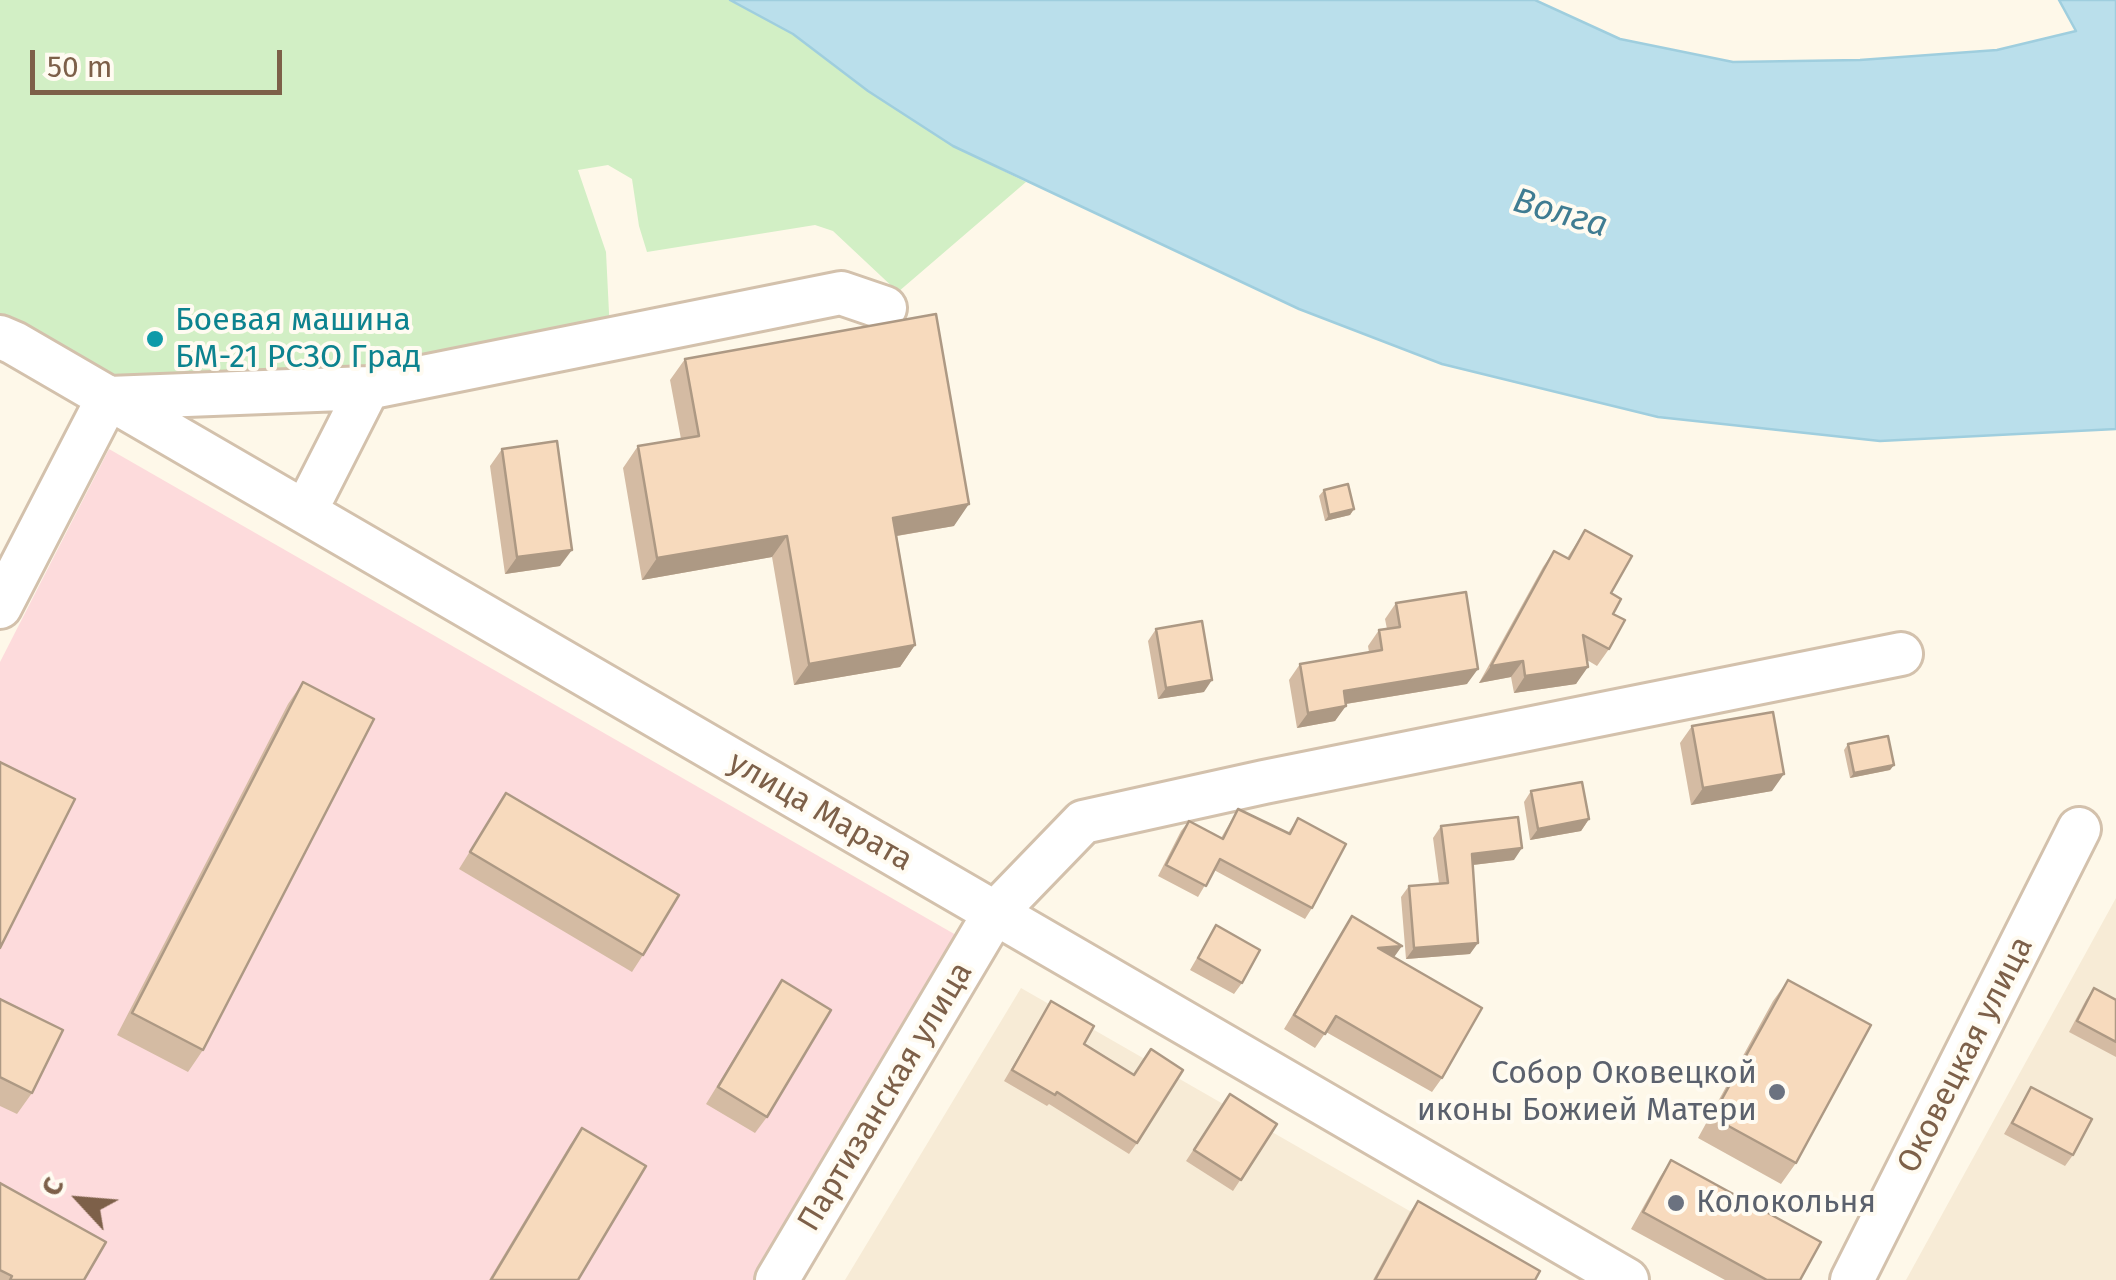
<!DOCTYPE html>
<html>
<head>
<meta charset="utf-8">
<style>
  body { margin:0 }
  #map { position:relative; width:2116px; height:1280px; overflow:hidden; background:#fef8e9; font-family:"Fira Sans",sans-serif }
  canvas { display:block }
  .north { position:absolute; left:30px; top:1150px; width:100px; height:100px; -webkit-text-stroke:8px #fffbf1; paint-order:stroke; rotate:296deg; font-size:28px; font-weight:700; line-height:40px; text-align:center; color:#7d6049 }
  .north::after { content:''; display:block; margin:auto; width:35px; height:45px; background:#7d6049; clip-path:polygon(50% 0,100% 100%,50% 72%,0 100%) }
  .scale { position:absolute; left:30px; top:50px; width:252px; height:45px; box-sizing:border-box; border:5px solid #7d6049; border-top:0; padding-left:12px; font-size:30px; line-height:35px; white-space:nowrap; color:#7d6049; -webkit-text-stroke:8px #fffbf1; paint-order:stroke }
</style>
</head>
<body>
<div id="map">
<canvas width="2116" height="1280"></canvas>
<div class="north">С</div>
<div class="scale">50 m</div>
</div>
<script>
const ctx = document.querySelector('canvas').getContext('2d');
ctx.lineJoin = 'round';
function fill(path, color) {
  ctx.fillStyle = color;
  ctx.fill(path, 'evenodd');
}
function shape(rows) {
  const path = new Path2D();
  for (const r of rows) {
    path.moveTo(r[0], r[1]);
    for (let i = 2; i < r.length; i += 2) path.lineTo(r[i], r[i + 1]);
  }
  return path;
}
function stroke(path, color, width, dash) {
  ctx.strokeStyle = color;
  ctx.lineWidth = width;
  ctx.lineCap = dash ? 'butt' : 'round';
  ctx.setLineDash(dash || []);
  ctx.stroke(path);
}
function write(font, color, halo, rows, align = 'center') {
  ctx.font = font + ' "Fira Sans",sans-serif';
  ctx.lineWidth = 8;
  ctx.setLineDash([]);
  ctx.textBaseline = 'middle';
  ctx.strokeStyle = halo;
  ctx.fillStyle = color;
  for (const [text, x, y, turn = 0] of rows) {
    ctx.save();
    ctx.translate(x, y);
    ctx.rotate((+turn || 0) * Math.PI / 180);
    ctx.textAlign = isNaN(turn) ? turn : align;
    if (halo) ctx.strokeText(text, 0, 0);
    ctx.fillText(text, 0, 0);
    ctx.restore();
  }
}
const residential = shape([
  [2116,898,2116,1280,1906,1280],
  [1021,988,1530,1280,845,1280]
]);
const medical = shape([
  [109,449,963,939,764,1280,0,1280,0,662]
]);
const green = shape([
  [0,0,730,0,793,34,868,91,953,146,1026,182,898,292,833,231,815,225,647,252,639,226,632,179,608,165,578,170,606,252,610,333,372,380,135,391,0,334]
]);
const water = shape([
  [730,0,1535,0,1620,39,1733,62,1860,60,1997,50,2076,31,2059,0,2116,0,2116,429,1880,441,1658,417,1442,364,1299,309,953,146,868,91,793,34,730,0]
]);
const minor = shape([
  [0,337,14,343,1627,1280],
  [109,398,368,388,841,293,885,308],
  [305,512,368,388],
  [0,607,108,398],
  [777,1280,994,914,1083,822,1264,782,1901,654],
  [1852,1280,2079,829]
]);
const wall = shape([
  [685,359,954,526,897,536,915,645,900,667,794,685,772,557,642,580,623,468,638,446,681,439,670,380],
  [502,449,560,566,505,574,490,466],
  [1324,490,1354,509,1350,515,1325,521,1319,496],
  [1585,530,1611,593,1613,614,1609,649,1597,666,1587,660,1576,684,1514,693,1511,677,1479,683,1543,567,1554,551,1567,558],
  [1396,603,1467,684,1346,704,1335,721,1297,728,1289,680,1300,664,1369,652,1368,646,1379,630,1387,629,1385,619],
  [1156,629,1204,692,1158,699,1148,641],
  [303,682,203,1050,188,1072,117,1035,288,704],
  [1692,726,1772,791,1691,805,1680,743],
  [1848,744,1894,765,1890,770,1850,778,1844,750],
  [1531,791,1589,819,1581,831,1530,840,1524,802],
  [506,793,643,955,632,972,459,869],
  [1238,809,1288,833,1298,818,1312,908,1305,919,1214,870,1198,897,1158,876,1181,831,1189,821,1221,838],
  [1441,826,1514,860,1473,865,1470,954,1406,959,1401,897,1409,886,1439,883,1433,838],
  [1352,916,1394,958,1442,1078,1432,1092,1326,1032,1315,1048,1284,1029],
  [1216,925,1242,983,1234,994,1190,970],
  [782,980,767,1117,755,1133,706,1104],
  [1788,980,1796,1163,1781,1184,1698,1138,1773,1001],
  [2094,988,2116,1000,2116,1057,2069,1032,2086,1000],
  [0,999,32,1093,17,1114,0,1106],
  [1051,1001,1084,1044,1137,1143,1129,1154,1049,1104,1047,1106,1004,1081],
  [2031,1087,2073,1155,2065,1166,2004,1134],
  [1230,1094,1277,1124,1233,1191,1186,1161],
  [582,1128,578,1280,489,1280,570,1145],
  [1671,1160,1800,1280,1725,1280,1631,1229,1660,1177],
  [0,1183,84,1280,0,1280],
  [1418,1201,1535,1280,1373,1280,1410,1212]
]);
const shadedWall = shape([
  [969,504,954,526,878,539,893,518],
  [1354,509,1350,515,1325,521,1329,515],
  [787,536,772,557,642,580,657,558],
  [572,550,560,566,505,574,517,557],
  [915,645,900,667,794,685,809,664],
  [1523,661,1511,677,1479,683,1491,666],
  [1588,667,1576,684,1514,693,1525,676],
  [1478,669,1467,684,1333,706,1344,691],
  [1212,680,1204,692,1158,699,1166,688],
  [1346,706,1335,721,1297,728,1308,713],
  [1894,765,1890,770,1850,778,1854,773],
  [1784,774,1772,791,1691,805,1703,788],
  [1589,819,1581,831,1530,840,1538,829],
  [1522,848,1514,860,1464,866,1472,854],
  [1478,943,1470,954,1406,959,1414,948],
  [1402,946,1392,960,1378,948]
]);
const building = shape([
  [936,314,969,504,893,518,915,645,809,664,787,536,657,558,638,446,699,436,685,359,936,314],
  [557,441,572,550,517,557,502,449,557,441],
  [1348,484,1354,509,1329,515,1324,490,1348,484],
  [1585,530,1632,556,1611,593,1621,599,1613,614,1625,620,1609,649,1583,635,1588,667,1525,676,1523,661,1491,666,1554,551,1569,559,1585,530],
  [1466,592,1478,669,1344,691,1346,706,1308,713,1300,664,1382,650,1379,630,1400,627,1396,603,1466,592],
  [1202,621,1212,680,1166,688,1156,629,1202,621],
  [303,682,374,719,203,1050,132,1013,303,682],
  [1773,712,1784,774,1703,788,1692,726,1773,712],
  [1888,736,1894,765,1854,773,1848,744,1888,736],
  [0,762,75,799,0,948,0,762],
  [1582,782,1589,819,1538,829,1531,791,1582,782],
  [506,793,679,895,643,955,470,852,506,793],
  [1238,809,1290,834,1298,818,1346,844,1312,908,1220,859,1206,886,1166,865,1189,821,1223,839,1238,809],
  [1518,817,1522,848,1472,854,1478,943,1414,948,1409,886,1448,883,1441,826,1518,817],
  [1352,916,1402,946,1378,948,1482,1008,1442,1078,1336,1016,1325,1034,1294,1015,1352,916],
  [1216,925,1260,950,1242,983,1198,958,1216,925],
  [782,980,831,1010,767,1117,718,1087,782,980],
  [1788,980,1871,1025,1796,1163,1712,1117,1788,980],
  [2094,988,2116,1000,2116,1042,2077,1021,2094,988],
  [0,999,63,1030,32,1093,0,1077,0,999],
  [1051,1001,1094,1026,1084,1044,1134,1075,1151,1049,1183,1070,1137,1143,1057,1092,1055,1095,1012,1070,1051,1001],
  [2031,1087,2092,1119,2073,1155,2012,1123,2031,1087],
  [1230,1094,1277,1124,1241,1180,1194,1150,1230,1094],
  [582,1128,646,1166,578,1280,491,1280,582,1128],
  [1671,1160,1821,1242,1800,1280,1767,1280,1643,1212,1671,1160],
  [0,1183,106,1242,84,1280,10,1280,12,1276,0,1270,0,1183],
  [1418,1201,1540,1271,1535,1280,1375,1280,1418,1201]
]);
const markers = [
  [155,339,10,"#0f9aa8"],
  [1777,1092,10,"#6b7280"],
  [1676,1203,10,"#6b7280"]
];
const cultureNames = [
  ["Боевая машина",175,321],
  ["БМ-21 РСЗО Град",175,358]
];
const streetNames = [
  ["улица Марата",820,812,30],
  ["Оковецкая улица",1966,1055,-63],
  ["Партизанская улица",886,1097,-59]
];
const worshipNames = [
  ["Собор Оковецкой",1757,1074],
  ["иконы Божией Матери",1757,1111],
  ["Колокольня",1696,1203,"left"]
];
const waterNames = [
  ["Волга",1560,214,16]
];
fill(residential, '#f7ebd6');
fill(medical, '#fddbdc');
fill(green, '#d2efc5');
fill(water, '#badfeb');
stroke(water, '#9fcede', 2.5);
stroke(minor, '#d3c1ac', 48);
stroke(minor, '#fff', 42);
fill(wall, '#d4bba3');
fill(shadedWall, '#ad9984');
fill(building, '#f7dabd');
stroke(building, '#ad9984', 2.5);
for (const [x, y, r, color] of markers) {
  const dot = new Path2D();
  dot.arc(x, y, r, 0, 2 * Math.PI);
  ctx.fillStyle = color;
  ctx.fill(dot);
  stroke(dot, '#fffbf1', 4);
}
write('32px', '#0d838f', '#fffbf1', cultureNames, 'left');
write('32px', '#7d6049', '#fffbf1', streetNames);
write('32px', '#5b616d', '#fffbf1', worshipNames, 'right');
write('italic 35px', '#3f7c92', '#fffbf1', waterNames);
</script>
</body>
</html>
